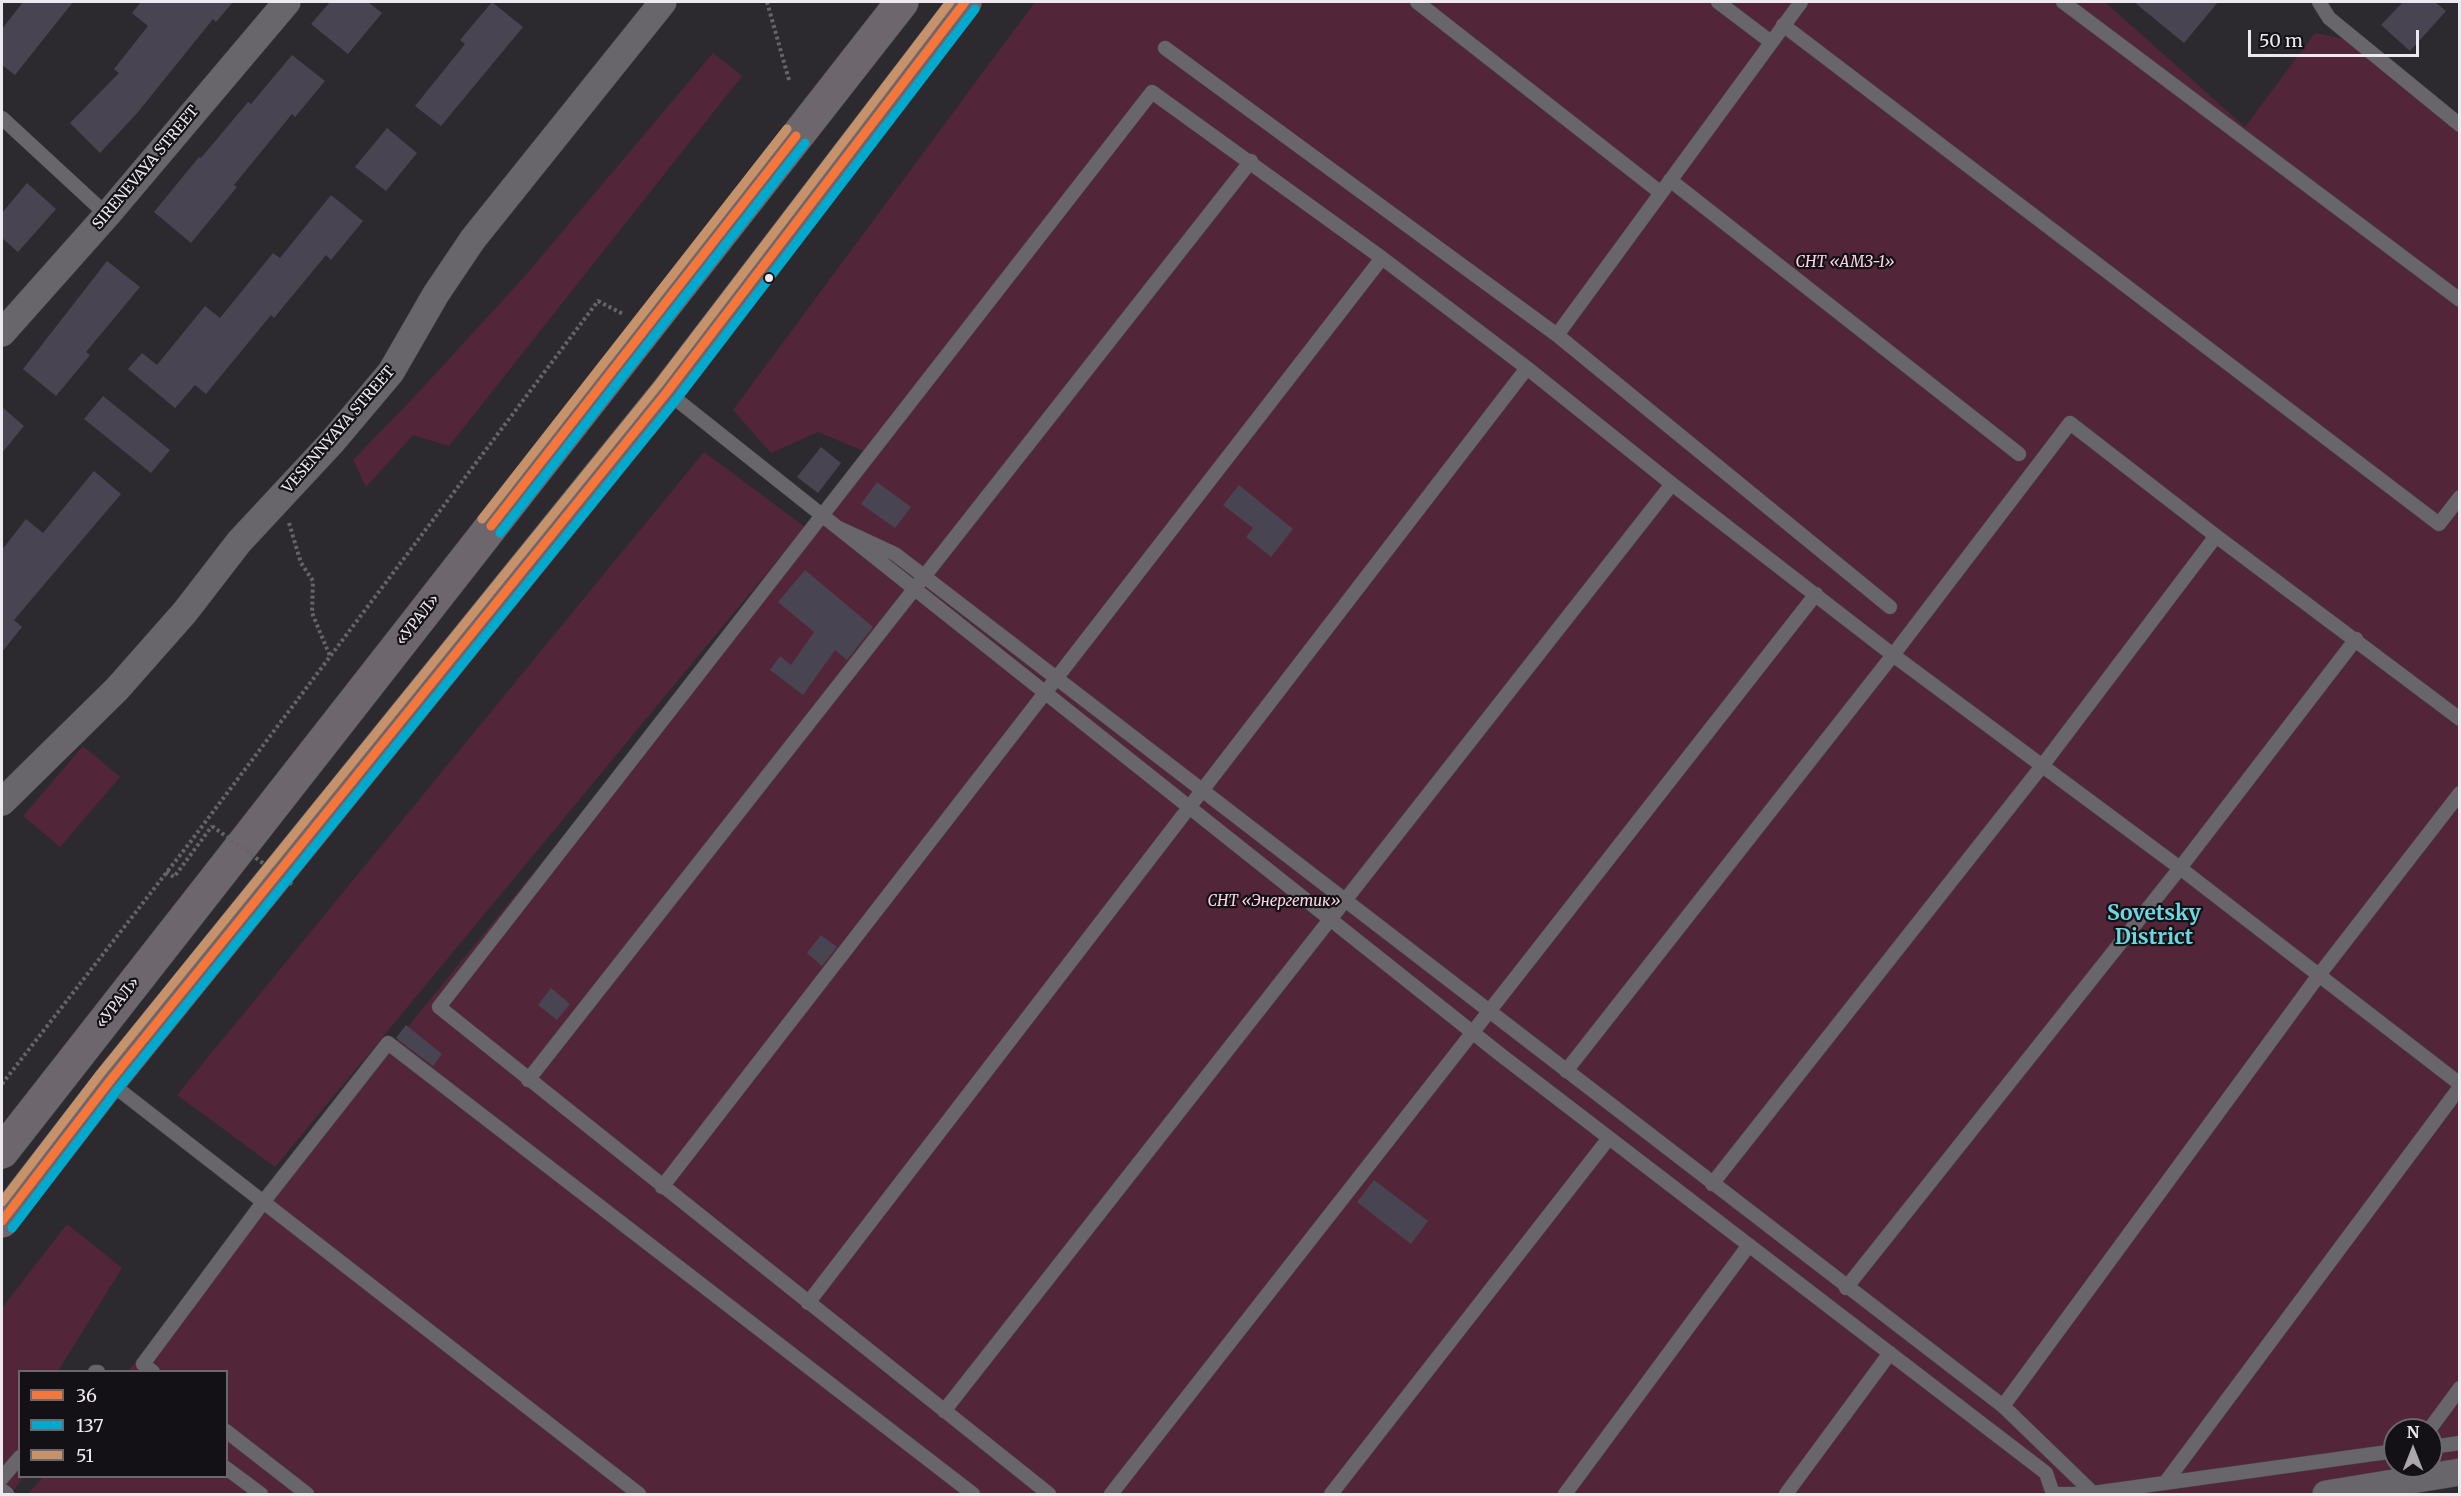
<!DOCTYPE html>
<html>
<head>
<meta charset="utf-8">
<style>
  body { margin:0 }
  #map { position:relative; width:2461px; height:1496px; overflow:hidden; background:#2d2a2f; font-family:Merriweather,serif }
  canvas { display:block }
  .frame { position:absolute; inset:0; border:3px solid #eee9f0; pointer-events:none }
  .legend { position:absolute; left:18px; top:1370px; width:210px; height:108px; box-sizing:border-box; background:#141116; border:2px solid #6b676d; margin:0; padding:8px 10px; list-style:none; font-size:18px; color:#eee9f0 }
  .legend li { display:flex; align-items:center; gap:12px; height:30px }
  .legend b { width:30px; border:2px solid #6b676d }
  .north { position:absolute; left:2383px; top:1418px; width:60px; height:60px; box-sizing:border-box; background:#141116; border:2px solid #6b676d; border-radius:50%; rotate:0deg; font-size:16px; font-weight:700; line-height:24px; text-align:center; color:#eee9f0 }
  .north::after { content:''; display:block; margin:auto; width:21px; height:27px; background:#aaa6ac; clip-path:polygon(50% 0,100% 100%,50% 72%,0 100%) }
  .scale { position:absolute; left:2248px; top:30px; width:171px; height:27px; box-sizing:border-box; border:3px solid #eee9f0; border-top:0; padding-left:8px; font-size:18px; line-height:21px; white-space:nowrap; color:#eee9f0; -webkit-text-stroke:4px #141116; paint-order:stroke }
</style>
</head>
<body>
<div id="map">
<canvas width="2461" height="1496"></canvas>
<div class="frame"></div>
<ul class="legend">
<li><b style="height:8px;background:#f5763a"></b>36</li>
<li><b style="height:8px;background:#00a9ce"></b>137</li>
<li><b style="height:8px;background:#c7916a"></b>51</li>
</ul>
<div class="north">N</div>
<div class="scale">50 m</div>
</div>
<script>
const ctx = document.querySelector('canvas').getContext('2d');
ctx.lineJoin = 'round';
function fill(path, color) {
  ctx.fillStyle = color;
  ctx.fill(path, 'evenodd');
}
function shape(rows) {
  const path = new Path2D();
  for (const r of rows) {
    path.moveTo(r[0], r[1]);
    for (let i = 2; i < r.length; i += 2) path.lineTo(r[i], r[i + 1]);
  }
  return path;
}
function stroke(path, color, width, dash) {
  ctx.strokeStyle = color;
  ctx.lineWidth = width;
  ctx.lineCap = dash ? 'butt' : 'round';
  ctx.setLineDash(dash || []);
  ctx.stroke(path);
}
function write(font, color, halo, rows, align = 'center') {
  ctx.font = font + ' Merriweather,serif';
  ctx.lineWidth = 4.5;
  ctx.setLineDash([]);
  ctx.textBaseline = 'middle';
  ctx.strokeStyle = halo;
  ctx.fillStyle = color;
  for (const [text, x, y, turn = 0] of rows) {
    ctx.save();
    ctx.translate(x, y);
    ctx.rotate((+turn || 0) * Math.PI / 180);
    ctx.textAlign = isNaN(turn) ? turn : align;
    if (halo) ctx.strokeText(text, 0, 0);
    ctx.fillText(text, 0, 0);
    ctx.restore();
  }
}
const green = shape([
  [1035,2,2105,2,2245,127,2315,33,2364,43,2459,117,2459,1479,2358,1494,28,1494,43,1477,226,1476,226,1372,128,1371,873,455,818,432,771,453,733,410],
  [2395,1430,2431,1430,2431,1466,2395,1466],
  [713,53,742,76,449,446,413,435,366,487,353,460,416,395,525,276],
  [704,452,805,527,275,1167,177,1095],
  [83,746,120,777,60,847,23,816],
  [67,1224,122,1268,58,1371,20,1372,20,1476,24,1477,10,1494,2,1494,2,1308]
]);
const building = shape([
  [23,2,73,2,15,75,2,65,2,29],
  [141,2,233,2,216,22,213,19,138,112,100,153,70,123,119,73,114,69,148,26,132,13],
  [330,2,368,2,382,13,348,54,311,24],
  [492,2,523,27,441,126,415,106,465,44,460,40],
  [2134,2,2218,2,2184,43],
  [2403,2,2435,2,2446,11,2410,51,2381,25],
  [292,55,325,81,295,117,292,114,234,185,237,187,191,243,154,212,199,157,201,158,248,102,251,104],
  [387,128,417,153,386,191,355,167],
  [27,183,56,209,18,252,2,238,2,213],
  [331,195,363,221,331,260,326,255,274,318,271,315,206,394,195,385,175,408,128,369,142,353,157,365,205,306,220,318,273,253,280,258],
  [107,261,140,287,86,352,90,355,56,396,23,369],
  [103,396,170,450,151,473,84,419],
  [2,407,24,426,2,453],
  [821,447,841,463,818,493,797,477],
  [94,471,121,494,14,620,22,627,2,652,2,550,26,519,43,533],
  [877,482,911,507,895,528,861,504],
  [1239,485,1293,529,1271,557,1246,537,1253,528,1223,505],
  [805,570,873,627,847,660,835,650,803,695,770,670,780,656,791,665,814,632,778,602],
  [821,935,837,947,822,966,807,953],
  [551,988,570,1004,557,1020,538,1005],
  [406,1025,442,1054,433,1066,396,1038],
  [1374,1180,1428,1221,1411,1244,1357,1202]
]);
const path = shape([
  [767,2,789,80],
  [289,523,301,563,313,581,312,613,330,656],
  [166,872,174,877,212,826],
  [2,1084,188,845,598,301,623,314]
]);
const lane = shape([
  [1417,2,1661,193],
  [1718,2,1771,42],
  [2063,2,2460,300],
  [2319,2,2329,18,2460,125],
  [1783,25,2439,524,2460,497],
  [1165,48,1557,335,1890,607],
  [2,118,107,215],
  [1670,180,2019,454],
  [1557,335,1801,2],
  [667,392,1501,1055,2046,1473,2053,1494,2095,1494],
  [839,528,895,554,2003,1406,2093,1493,2395,1451],
  [1566,1071,1893,655,2070,423,2216,536,2460,719],
  [528,1080,1251,161],
  [109,1082,639,1494],
  [1712,1184,2042,766,2216,536],
  [662,1187,1382,258],
  [1846,1288,2180,868,2356,639],
  [808,1303,1527,368],
  [95,1372,98,1372],
  [153,1372,143,1364,264,1201,388,1043,973,1494],
  [2003,1406,2319,975,2460,793],
  [944,1411,1672,484],
  [2429,1430,2460,1388],
  [226,1431,307,1494],
  [2431,1447,2460,1443],
  [226,1468,261,1494],
  [2,1478,20,1457],
  [2165,1483,2460,1087],
  [2,1490,7,1494],
  [1049,1494,439,1007,1152,92,1382,258,1527,368,1672,484,1893,655,2180,868,2460,1084],
  [1111,1494,1816,594],
  [1331,1494,1609,1138],
  [1565,1494,1749,1245],
  [1786,1494,1890,1353]
]);
const street = shape([
  [2,333,107,215,287,2],
  [2,802,117,689,185,612,239,542,332,442,391,372,436,294,473,239,663,2],
  [2326,1494,2460,1472]
]);
const primary = shape([
  [2,1152,902,2],
  [2,1221,109,1082,667,392,965,2]
]);
const pathBridge = shape([
  [212,826,293,885]
]);
const bus1 = shape([
  [491,526,796,136],
  [2,1221,109,1082,667,392,965,2]
]);
const bus2 = shape([
  [500,533,805,143],
  [12,1228,118,1089,676,400,975,9]
]);
const bus3 = shape([
  [482,519,787,129],
  [2,1202,100,1074,658,385,950,2]
]);
const markers = [
  [769,278,5,"#eee9f0"]
];
const streetNames = [
  ["SIRENEVAYA STREET",146,168,-50],
  ["VESENNYAYA STREET",339,430,-49],
  ["«УРАЛ»",418,620,-52],
  ["«УРАЛ»",118,1003,-52]
];
const parkNames = [
  ["СНТ «АМЗ-1»",1845,263],
  ["СНТ «Энергетик»",1274,902]
];
const districtNames = [
  ["Sovetsky",2154,914],
  ["District",2154,938]
];
fill(green, '#532538');
fill(building, '#484451');
stroke(lane, '#49464b', 15);
stroke(street, '#49464b', 28);
stroke(primary, '#49464b', 34);
stroke(path, '#676468', 4, [3, 3]);
stroke(lane, '#69666b', 14);
stroke(street, '#69666b', 27);
stroke(primary, '#6d666d', 33);
stroke(pathBridge, '#676468', 4, [3, 3]);
stroke(bus1, '#f5763a', 9);
stroke(bus2, '#00a9ce', 9);
stroke(bus3, '#c7916a', 9);
for (const [x, y, r, color] of markers) {
  const dot = new Path2D();
  dot.arc(x, y, r, 0, 2 * Math.PI);
  ctx.fillStyle = color;
  ctx.fill(dot);
  stroke(dot, '#141116', 2);
}
write('15px', '#eee9f0', '#141116', streetNames);
write('italic 15px', '#fdd5e1', '#141116', parkNames);
write('bold 21px', '#6bd7e1', '#141116', districtNames);
</script>
</body>
</html>
